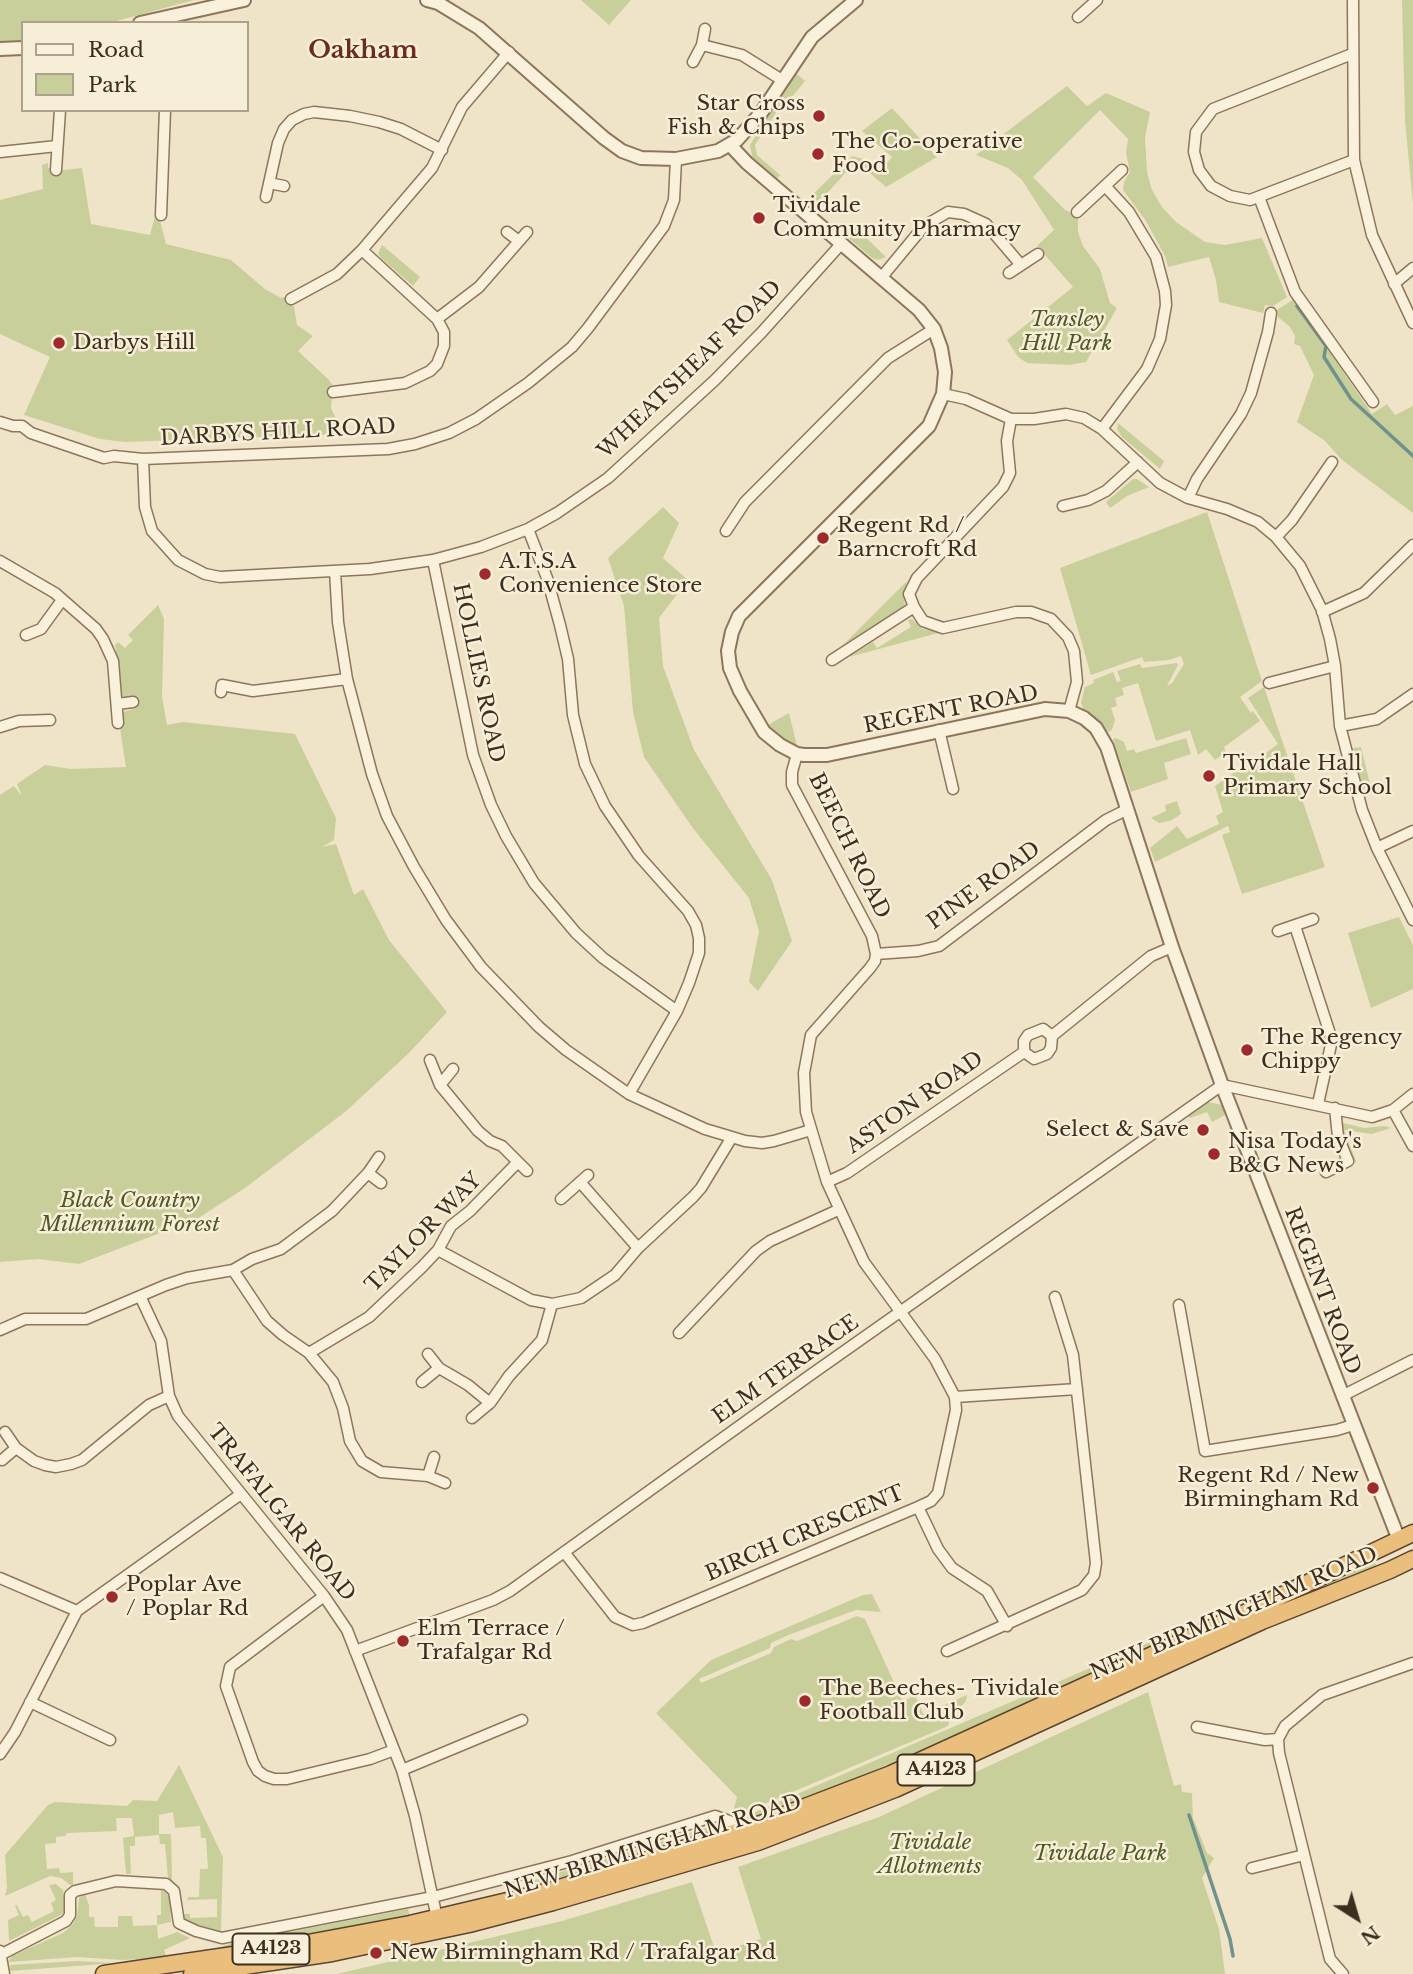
<!DOCTYPE html>
<html>
<head>
<meta charset="utf-8">
<style>
  body { margin:0 }
  #map { position:relative; width:1413px; height:1974px; overflow:hidden; background:#f0e4c8; font-family:"Libre Baskerville",serif }
  canvas { display:block }
  .legend { position:absolute; left:21px; top:21px; width:228px; height:91px; box-sizing:border-box; background:#f7eed8; border:2px solid #ada18e; margin:0; padding:9px 12px; list-style:none; font-size:21px; color:#3d2e20 }
  .legend li { display:flex; align-items:center; gap:14px; height:35px }
  .legend b { width:35px; border:2px solid #ada18e }
  .north { position:absolute; left:1322px; top:1883px; width:70px; height:70px; -webkit-text-stroke:5px #f7eed8; paint-order:stroke; rotate:143deg; font-size:19px; font-weight:700; line-height:28px; text-align:center; color:#3d2e20 }
  .north::after { content:''; display:block; margin:auto; width:24px; height:32px; background:#3d2e20; clip-path:polygon(50% 0,100% 100%,50% 72%,0 100%) }
</style>
</head>
<body>
<div id="map">
<canvas width="1413" height="1974"></canvas>
<ul class="legend">
<li><b style="height:9px;background:#faf1dc"></b>Road</li>
<li><b style="height:19px;background:#c9cf9b"></b>Park</li>
</ul>
<div class="north">N</div>
</div>
<script>
const ctx = document.querySelector('canvas').getContext('2d');
ctx.lineJoin = 'round';
function fill(path, color) {
  ctx.fillStyle = color;
  ctx.fill(path, 'evenodd');
}
function shape(rows) {
  const path = new Path2D();
  for (const r of rows) {
    path.moveTo(r[0], r[1]);
    for (let i = 2; i < r.length; i += 2) path.lineTo(r[i], r[i + 1]);
  }
  return path;
}
function stroke(path, color, width, dash) {
  ctx.strokeStyle = color;
  ctx.lineWidth = width;
  ctx.lineCap = dash ? 'butt' : 'round';
  ctx.setLineDash(dash || []);
  ctx.stroke(path);
}
function write(font, color, halo, rows, align = 'center') {
  ctx.font = font + ' "Libre Baskerville",serif';
  ctx.lineWidth = 5;
  ctx.setLineDash([]);
  ctx.textBaseline = 'middle';
  ctx.strokeStyle = halo;
  ctx.fillStyle = color;
  for (const [text, x, y, turn = 0] of rows) {
    ctx.save();
    ctx.translate(x, y);
    ctx.rotate((+turn || 0) * Math.PI / 180);
    ctx.textAlign = isNaN(turn) ? turn : align;
    if (halo) ctx.strokeText(text, 0, 0);
    ctx.fillText(text, 0, 0);
    ctx.restore();
  }
}
const green = shape([
  [0,0,194,0,109,23,23,23,23,41,0,43],
  [581,0,631,0,609,25],
  [1402,0,1413,0,1413,204,1405,120],
  [796,73,805,81,786,104,783,102,755,145,757,155,780,175,774,182,753,161,750,145],
  [1067,86,1087,106,1106,93,1150,112,1145,138,1147,172,1152,190,1162,207,1176,222,1205,242,1225,245,1262,238,1287,297,1273,306,1265,305,1263,313,1219,302,1216,280,1209,257,1168,267,1165,256,1146,221,1123,190,1124,182,1130,172,1126,153,1128,139,1100,110,1033,177,1064,209,1078,217,1078,232,1083,246,1100,269,1110,303,1117,308,1086,362,1069,365,1027,363,1018,357,1007,340,1073,287,1037,246,1054,230,1022,180,1008,168,976,155],
  [892,108,937,157,886,187,856,161,814,208,806,201,852,156,863,159,879,172,892,157,862,131],
  [48,163,48,168,64,170,82,168,91,224,150,235,155,216,159,217,166,244,231,260,265,289,281,298,289,296,294,307,297,325,313,336,298,351,329,380,333,386,331,408,343,434,125,442,100,439,24,415,50,357,0,334,0,200,43,189,42,165],
  [853,225,886,257,878,260,872,258,844,234],
  [382,245,420,277,413,286,381,258,378,253],
  [1294,299,1372,414,1387,404,1395,415,1413,406,1413,513,1342,460,1325,441,1297,422,1314,375,1300,346,1294,344,1295,336,1290,327,1278,317,1277,310],
  [1118,423,1164,461,1160,469,1122,437,1117,429],
  [1133,479,1137,479,1149,487,1127,496,1110,508,1106,502],
  [663,507,679,523,663,558,688,580,659,618,663,666,694,750,772,880,792,941,758,991,749,982,759,931,749,898,692,827,644,757,633,712,624,606,608,558],
  [1207,512,1262,681,1240,697,1251,713,1253,711,1260,721,1224,747,1226,752,1215,760,1206,749,1198,755,1190,730,1156,741,1138,683,1122,688,1124,695,1115,698,1117,706,1111,708,1115,720,1112,730,1108,732,1095,717,1083,709,1081,702,1085,687,1094,683,1093,680,1113,672,1117,682,1121,681,1117,671,1140,664,1142,668,1177,663,1178,665,1167,686,1172,683,1184,664,1181,656,1169,660,1144,662,1142,657,1091,675,1060,568],
  [907,581,904,593,905,607,842,646],
  [158,605,164,619,162,697,167,725,183,722,295,734,336,818,334,840,322,847,336,844,354,895,363,889,389,940,447,1012,408,1054,345,1112,245,1188,197,1219,79,1264,38,1259,0,1262,0,795,14,786,22,796,17,784,45,765,71,769,126,767,120,729,123,712,137,708,136,700,127,699,122,695,115,645,118,642,125,648,133,640,128,635],
  [912,619,922,629,942,632,849,657,873,642,877,648,911,627,908,620],
  [1264,687,1325,867,1242,894,1222,835,1230,832,1228,826,1155,862,1150,848,1177,826,1187,839,1219,824,1216,816,1223,812,1215,786,1240,768,1270,766,1277,764,1251,764,1278,744,1248,698],
  [789,713,797,746,787,744,768,725],
  [1116,738,1124,742,1127,751,1134,749,1136,753,1186,738,1191,754,1164,763,1168,779,1131,792,1113,739],
  [1361,747,1370,784,1363,790,1353,748],
  [1177,801,1181,814,1170,821,1159,823,1151,818,1166,811,1165,805],
  [1399,917,1413,945,1413,989,1371,1008,1348,933],
  [1207,1102,1223,1105,1227,1114,1212,1122,1207,1112,1190,1118,1188,1116],
  [1339,1122,1364,1128,1384,1126,1391,1128,1372,1134,1344,1130,1357,1164,1350,1156],
  [1373,1559,1377,1567,1273,1607],
  [872,1594,881,1612,856,1610,791,1634,771,1643,770,1648,699,1679,701,1683,771,1653,774,1647,791,1639,797,1641,857,1616,865,1619,903,1702,915,1695,923,1714,967,1695,966,1701,950,1719,948,1726,736,1816,732,1815,737,1797,656,1713,711,1660,863,1595],
  [1183,1628,1185,1633,902,1759,790,1805,745,1821,739,1819],
  [1148,1692,1174,1786,1181,1784,1182,1792,1192,1793,1193,1818,1207,1853,1214,1858,1202,1878,1219,1929,1225,1974,337,1974,562,1921,692,1882,716,1953,761,1939,738,1867,879,1817],
  [179,1765,223,1857,221,1931,191,1923,185,1920,183,1914,190,1914,190,1918,217,1917,217,1899,187,1900,188,1897,199,1897,200,1869,208,1869,206,1838,201,1838,200,1826,175,1828,173,1812,159,1815,159,1834,171,1834,172,1880,168,1878,165,1844,160,1844,159,1835,135,1837,135,1846,130,1846,131,1874,126,1874,123,1838,134,1836,132,1818,116,1818,117,1831,67,1833,65,1836,56,1837,56,1843,45,1844,47,1869,59,1868,60,1873,73,1872,73,1887,61,1878,50,1876,5,1896,7,1888,5,1855,48,1805,55,1802,127,1806,133,1800,157,1801],
  [719,1824,727,1830,531,1891,528,1882],
  [56,1884,63,1890,65,1903,64,1912,61,1915,9,1941,8,1920,19,1915,15,1906,17,1905,23,1917,28,1915,32,1922,54,1911,51,1903,56,1900,49,1885],
  [161,1889,168,1895,170,1899,171,1922,157,1925,158,1939,177,1932,190,1938,164,1950,167,1958,121,1960,78,1957,8,1962,12,1956,63,1933,72,1925,77,1916,79,1898,85,1894,89,1905,89,1917,94,1917,95,1927,118,1927,118,1916,132,1916,133,1926,157,1925,157,1915,161,1915],
  [408,1909,410,1917,199,1955,232,1943],
  [77,1961,116,1963,10,1971,10,1965]
]);
const stream = shape([
  [1297,306,1326,346,1324,357,1351,399,1413,456],
  [1189,1815,1230,1939,1233,1956]
]);
const minor = shape([
  [1353,0,1354,160,1372,235,1413,323],
  [1078,17,1097,0],
  [702,45,742,55,782,80],
  [1352,54,1213,109,1196,132,1194,152,1199,170,1211,186,1230,196,1250,200,1354,160],
  [693,62,702,45,705,29],
  [0,152,57,146],
  [56,170,60,110],
  [269,183,284,186],
  [266,197,278,143,284,129,292,120,304,114,314,112,350,116,379,122,401,129,442,150],
  [1259,197,1295,292,1373,402],
  [1077,212,1122,170],
  [161,215,165,110],
  [507,232,519,241],
  [1009,273,1038,254],
  [881,278,924,226,948,212,964,214,986,224,1021,265],
  [1394,284,1413,268],
  [291,299,337,274,362,250,432,168,462,107,509,52],
  [437,319,479,287,527,232],
  [333,392,405,383,430,371,437,364,444,346,444,332,437,319,362,250],
  [943,394,966,399,1011,419,1034,419,1066,414,1084,418,1102,429,1160,483,1188,498,1227,509,1258,522,1276,537,1300,566,1322,610,1330,639,1335,666,1340,726,1362,810,1377,848,1413,920],
  [1011,419,1007,441,1010,473,1003,487,917,578,909,594,914,607,923,621,943,628,1016,612,1031,612,1051,619,1068,637,1074,651,1077,682,1069,711],
  [0,422,13,426,22,426,31,433,104,458,114,456,143,459,388,449,415,444,449,433,476,419,528,383,572,347,588,328,664,226,674,200,676,159],
  [1102,429,1147,369,1160,339,1166,305,1165,291,1156,257,1129,212,1106,187],
  [143,459,145,507,152,531,178,560,205,574,220,577,370,569,433,560,481,547,528,529,557,513,608,478,715,380,762,332,842,243],
  [1188,498,1197,479,1241,414,1251,393,1268,332,1271,313],
  [1063,506,1088,500,1106,491,1138,462],
  [528,529,547,578,560,625,568,659,573,715,585,764,605,806,639,856,688,911,696,925,699,938,699,953,689,983,677,1011,629,1094],
  [726,531,745,502,888,358,934,329],
  [1276,537,1292,520,1332,462],
  [433,560,473,755,491,805,506,836,534,883,576,933,603,958,677,1011],
  [0,561,55,593,96,629,103,639,113,661,118,723],
  [335,571,338,622,347,679,372,774,387,816,414,867,446,920,481,967,539,1027,566,1050,629,1094,705,1129,745,1141,762,1143,774,1141,811,1130],
  [1322,612,1364,593,1413,545],
  [26,635,41,629,62,600],
  [832,660,914,607],
  [1269,683,1335,666],
  [221,692,222,685,253,691,347,679],
  [117,704,133,702],
  [1340,726,1377,719,1413,694],
  [0,727,19,721,50,720],
  [939,730,953,789],
  [797,754,792,772,792,785,872,936,876,954],
  [1377,848,1413,831],
  [1295,926,1332,1040,1318,1104],
  [1278,931,1313,919],
  [1052,1036,1043,1029,1028,1035,1024,1041,1024,1052,1034,1059,1047,1054,1051,1048,1052,1036,1151,956,1172,947],
  [430,1060,440,1085,478,1131,490,1141,502,1146,527,1171],
  [440,1085,453,1069],
  [1393,1110,1413,1146],
  [1326,1172,1348,1161,1338,1137,1335,1108],
  [368,1173,381,1183],
  [580,1182,638,1248],
  [827,1182,847,1173,1024,1052],
  [561,1199,588,1175],
  [438,1250,531,1300,552,1304,581,1298,615,1275,638,1248,693,1197,701,1188,732,1137],
  [233,1270,267,1321,283,1335,309,1353,369,1317,422,1267,438,1250,451,1226,470,1211,517,1163],
  [140,1296,161,1341,169,1396,178,1416,324,1596,347,1630,402,1770,415,1816,437,1918],
  [1179,1305,1205,1451,1337,1430,1353,1425],
  [0,1330,25,1319,86,1319,166,1285,187,1278,233,1270,252,1259,281,1249,332,1211,368,1173,379,1157],
  [679,1333,756,1251,770,1241,838,1210],
  [309,1353,333,1382,343,1408,350,1441,362,1461,381,1472,428,1476],
  [439,1368,468,1385,490,1403,509,1376,542,1340,552,1304],
  [422,1382,439,1368,428,1354],
  [1342,1396,1413,1360],
  [955,1397,1077,1389],
  [472,1418,490,1403],
  [16,1448,34,1461,45,1465,56,1467,71,1464,82,1460,149,1405,169,1396],
  [434,1457,428,1476,445,1483],
  [2,1460,16,1448,5,1432],
  [918,1507,938,1549,952,1568,987,1591,1007,1626],
  [564,1552,615,1617,633,1625,643,1623,918,1507,931,1501,938,1493,956,1410,955,1397,935,1359,864,1262,827,1182,806,1112,804,1073,811,1035,870,968,875,961,876,954,918,951,939,946,1106,820,1128,809],
  [0,1578,77,1611],
  [324,1596,230,1667,226,1686,253,1762,258,1771,265,1776,274,1779,287,1779,370,1759,394,1750],
  [355,1651,493,1600,510,1591,809,1376,1222,1085,1372,1117,1393,1110,1413,1094],
  [947,1651,1082,1590,1094,1575,1096,1563,1073,1355,1055,1297],
  [30,1702,110,1740],
  [1197,1727,1265,1740,1278,1739],
  [0,1754,15,1732,77,1611,241,1494],
  [402,1770,522,1720],
  [1252,1868,1304,1855],
  [0,1951,4,1974],
  [2,1954,66,1921,70,1915,70,1895,75,1891,116,1881,166,1884,174,1891,179,1923,196,1931,222,1938,433,1897,572,1861,715,1816,749,1828],
  [1343,1974,1330,1959,1279,1753,1278,1739,1285,1726,1322,1695,1413,1663]
]);
const tertiary = shape([
  [427,0,438,3,479,28,604,138,622,151,641,158,676,159,718,151,737,140,761,113,812,37,856,0],
  [140,23,244,0],
  [0,49,23,48],
  [730,145,747,163,919,310,934,329,941,348,945,372,943,394,929,426,739,616,732,632,728,651,730,668,740,691,764,732,780,745,797,754,804,755,827,755,1045,709,1069,711,1084,718,1096,728,1107,747,1172,947,1222,1085,1399,1540]
]);
const trunk = shape([
  [104,1974,281,1948,410,1924,550,1891,750,1828,891,1774,1249,1611,1413,1533],
  [192,1974,332,1953,469,1924,553,1902,758,1842,895,1789,1262,1621,1390,1570,1413,1559]
]);
const markers = [
  [819,116,7,"#9e2a2b"],
  [818,154,7,"#9e2a2b"],
  [759,218,7,"#9e2a2b"],
  [59,343,7,"#9e2a2b"],
  [823,538,7,"#9e2a2b"],
  [485,574,7,"#9e2a2b"],
  [1209,776,7,"#9e2a2b"],
  [1247,1050,7,"#9e2a2b"],
  [1203,1130,7,"#9e2a2b"],
  [1214,1154,7,"#9e2a2b"],
  [1373,1488,7,"#9e2a2b"],
  [112,1597,7,"#9e2a2b"],
  [403,1641,7,"#9e2a2b"],
  [805,1701,7,"#9e2a2b"],
  [376,1953,7,"#9e2a2b"]
];
const shields = [
  [936,1770,77],
  [271,1949,77]
];
const shieldNames = [
  ["A4123",936,1770],
  ["A4123",271,1949]
];
const poiNames = [
  ["Star Cross",805,104,"right"],
  ["Fish & Chips",805,128,"right"],
  ["The Co-operative",832,142],
  ["Food",832,166],
  ["Tividale",773,206],
  ["Community Pharmacy",773,230],
  ["Darbys Hill",73,343],
  ["Regent Rd /",837,526],
  ["Barncroft Rd",837,550],
  ["A.T.S.A",499,562],
  ["Convenience Store",499,586],
  ["Tividale Hall",1223,764],
  ["Primary School",1223,788],
  ["The Regency",1261,1038],
  ["Chippy",1261,1062],
  ["Select & Save",1189,1130,"right"],
  ["Nisa Today's",1228,1142],
  ["B&G News",1228,1166],
  ["Regent Rd / New",1359,1476,"right"],
  ["Birmingham Rd",1359,1500,"right"],
  ["Poplar Ave",126,1585],
  ["/ Poplar Rd",126,1609],
  ["Elm Terrace /",417,1629],
  ["Trafalgar Rd",417,1653],
  ["The Beeches- Tividale",819,1689],
  ["Football Club",819,1713],
  ["New Birmingham Rd / Trafalgar Rd",390,1953]
];
const parkNames = [
  ["Tansley",1067,320],
  ["Hill Park",1067,344],
  ["Black Country",130,1201],
  ["Millennium Forest",130,1225],
  ["Tividale",930,1843],
  ["Allotments",930,1867],
  ["Tividale Park",1100,1854]
];
const streetNames = [
  ["WHEATSHEAF ROAD",690,370,-44],
  ["DARBYS HILL ROAD",278,433,-3],
  ["HOLLIES ROAD",478,673,78],
  ["REGENT ROAD",951,710,-11],
  ["BEECH ROAD",849,846,64],
  ["PINE ROAD",984,886,-36],
  ["ASTON ROAD",915,1103,-35],
  ["TAYLOR WAY",424,1233,-46],
  ["REGENT ROAD",1322,1291,69],
  ["ELM TERRACE",786,1370,-35],
  ["TRAFALGAR ROAD",281,1513,51],
  ["BIRCH CRESCENT",805,1534,-23],
  ["NEW BIRMINGHAM ROAD",1234,1614,-23],
  ["NEW BIRMINGHAM ROAD",653,1847,-17]
];
const quarterNames = [
  ["Oakham",363,51]
];
fill(green, '#c9cf9b');
stroke(stream, '#6f938a', 3.5);
stroke(minor, '#8d765c', 13);
stroke(tertiary, '#8d765c', 16);
stroke(trunk, '#5b4430', 19);
stroke(minor, '#faf1dc', 10);
stroke(tertiary, '#faf1dc', 12);
stroke(trunk, '#eabe7c', 16);
for (const [x, y, r, color] of markers) {
  const dot = new Path2D();
  dot.arc(x, y, r, 0, 2 * Math.PI);
  ctx.fillStyle = color;
  ctx.fill(dot);
  stroke(dot, '#f7eed8', 2.5);
}
for (const [x, y, w] of shields) {
  const box = new Path2D();
  box.roundRect(x - w / 2, y - 15.5, w, 31, 5);
  ctx.fillStyle = '#f7eed8';
  ctx.fill(box);
  stroke(box, '#3d2e20', 2);
}
write('bold 19px', '#3d2e20', null, shieldNames);
write('21px', '#3d2e20', '#f7eed8', poiNames, 'left');
write('italic 21px', '#4d5a26', '#f7eed8', parkNames);
write('21px', '#3d2e20', '#f7eed8', streetNames);
write('bold 24px', '#6b2e1e', '#f7eed8', quarterNames);
</script>
</body>
</html>
